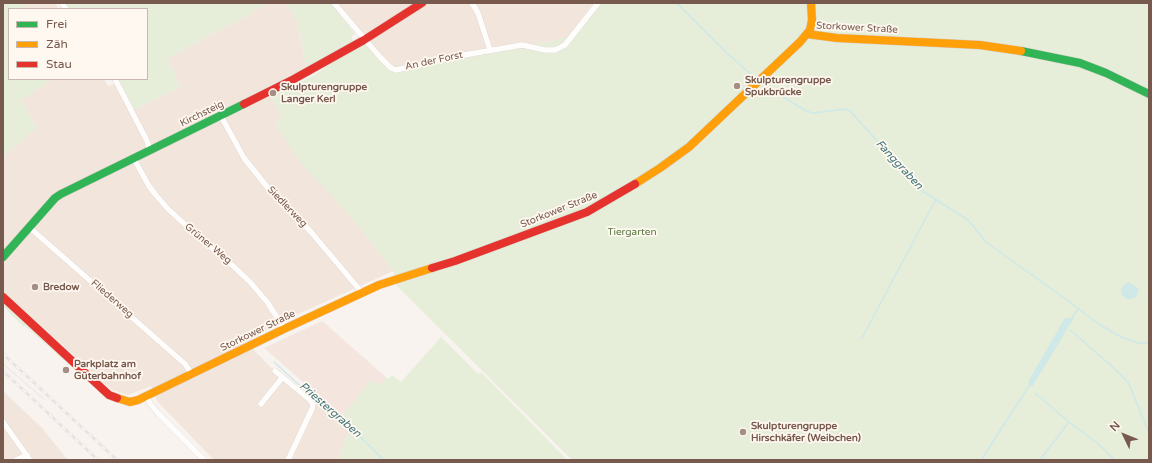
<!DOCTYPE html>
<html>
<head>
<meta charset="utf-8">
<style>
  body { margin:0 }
  #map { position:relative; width:1152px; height:463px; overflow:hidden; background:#f8f3ee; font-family:"Varela Round",sans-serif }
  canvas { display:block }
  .frame { position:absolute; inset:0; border:4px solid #77594d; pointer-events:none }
  .legend { position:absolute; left:8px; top:8px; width:140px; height:72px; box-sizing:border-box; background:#fff8f0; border:1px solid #c9b8af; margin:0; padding:5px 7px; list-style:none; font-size:12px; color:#77594d }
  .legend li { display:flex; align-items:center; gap:8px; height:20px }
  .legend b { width:20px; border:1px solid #c9b8af }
  .north { position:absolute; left:1104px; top:415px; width:40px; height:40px; -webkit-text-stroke:3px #fff8f0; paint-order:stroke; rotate:313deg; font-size:11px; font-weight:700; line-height:16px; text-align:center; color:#77594d }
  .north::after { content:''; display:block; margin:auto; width:14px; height:18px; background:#77594d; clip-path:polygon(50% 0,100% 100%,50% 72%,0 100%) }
</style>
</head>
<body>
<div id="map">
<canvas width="1152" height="463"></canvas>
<div class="frame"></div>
<ul class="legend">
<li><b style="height:5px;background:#30b455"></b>Frei</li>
<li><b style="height:5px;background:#ff9f0a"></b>Zäh</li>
<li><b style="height:5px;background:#e5322d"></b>Stau</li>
</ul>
<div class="north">N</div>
</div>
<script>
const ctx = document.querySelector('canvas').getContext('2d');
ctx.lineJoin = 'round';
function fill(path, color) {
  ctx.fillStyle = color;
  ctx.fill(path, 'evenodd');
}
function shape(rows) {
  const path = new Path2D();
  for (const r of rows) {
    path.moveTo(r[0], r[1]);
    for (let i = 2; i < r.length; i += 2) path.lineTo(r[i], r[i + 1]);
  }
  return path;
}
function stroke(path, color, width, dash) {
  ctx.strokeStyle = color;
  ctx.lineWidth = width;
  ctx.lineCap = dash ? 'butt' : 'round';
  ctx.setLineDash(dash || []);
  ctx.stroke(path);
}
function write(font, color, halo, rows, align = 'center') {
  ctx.font = font + ' "Varela Round",sans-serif';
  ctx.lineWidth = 3.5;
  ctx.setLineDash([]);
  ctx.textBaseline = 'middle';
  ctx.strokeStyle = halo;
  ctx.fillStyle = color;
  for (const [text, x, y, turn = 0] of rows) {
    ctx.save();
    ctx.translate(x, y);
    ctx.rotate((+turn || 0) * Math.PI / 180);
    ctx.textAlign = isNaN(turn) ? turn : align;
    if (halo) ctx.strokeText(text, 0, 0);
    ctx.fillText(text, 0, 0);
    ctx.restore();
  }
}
const residential = shape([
  [23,3,55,3,59,9,26,9],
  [268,3,287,3,297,22,307,69,267,89,283,119,274,123,354,220,393,271,283,321,249,341,255,352,260,356,269,366,289,380,349,430,338,460,214,460,157,401,151,386,128,395,112,390,3,291,3,156,37,127,21,100,53,79,104,79,108,86,115,84,130,111,181,87,167,59,228,25,243,18],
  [340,3,600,3,575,36,496,53,478,53,391,72,365,45,339,7],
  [3,391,42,428,68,460,3,460]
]);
const commercial = shape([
  [322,321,386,377,379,386,371,380,342,416,264,348]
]);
const green = shape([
  [3,3,23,3,26,9,9,9,9,79,53,79,21,100,37,127,3,156],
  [64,3,268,3,243,18,228,25,167,59,181,87,134,109,118,79,147,79,147,9,69,9],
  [287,3,331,3,355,34,351,37,355,43,307,69,297,22],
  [600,3,1149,3,1149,460,572,460,396,285,399,283,393,271,354,220,300,162,274,123,282,119,271,96,311,77,338,59,365,45,391,72,478,53,496,53,574,36],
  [3,301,66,361,72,372,65,366,67,363,25,326,24,327,3,306],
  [441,337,478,374,482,373,567,460,338,460,350,428,347,419,342,416,371,380,379,386,386,377,389,379,392,375,401,382]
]);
const water = shape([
  [1129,282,1139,289,1136,297,1132,299,1127,299,1121,294,1121,288,1125,284],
  [1065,318,1074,318,1032,387,1028,382]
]);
const stream = shape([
  [677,3,727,53,756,79],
  [761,83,806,111,813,113,846,109,851,112,924,192,968,220,987,243,1067,300,1097,323,1121,337,1138,343,1149,343],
  [1071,319,1078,309],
  [1070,330,1115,369,1128,382,1149,433],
  [862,338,936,199],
  [274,362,297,383,346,423,384,460],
  [1035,393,1069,422,1097,443,1115,460],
  [981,460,1031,383],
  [1040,460,1069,422]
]);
const street = shape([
  [62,3,66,9],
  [334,3,380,57,391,68,396,70,464,55,522,45,545,50,555,50,565,45,598,3],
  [472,3,478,13,490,50],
  [115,79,147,141,150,151],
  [221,116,244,158,268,188,311,232,359,289,361,293],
  [134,159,149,186,155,194,168,209,201,239,231,264,250,282,268,303,284,329],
  [29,227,185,364,192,374],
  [275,371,310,400,313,404,312,409,288,460],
  [146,396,151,405,158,413,204,460],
  [261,404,282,378],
  [3,422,30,460],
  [16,460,27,455]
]);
const fast = shape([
  [1021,51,1080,63,1106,73,1149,94],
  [3,257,55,198,61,194,244,104]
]);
const slow = shape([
  [807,34,837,38,980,45,1021,51],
  [635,184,660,168,689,147,800,42,810,30,812,20,811,3],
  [117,398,130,402,138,400,284,329,379,285,432,268]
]);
const jam = shape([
  [244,104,294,79,364,40,422,3],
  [432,268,455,261,587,212,635,184],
  [3,297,109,395,117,398]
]);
const tram = shape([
  [3,364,44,399]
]);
const rail = shape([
  [3,354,117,460],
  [3,371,98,460]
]);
const markers = [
  [737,86,4,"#a48f85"],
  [273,93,4,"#a48f85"],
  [35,287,4,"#a48f85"],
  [66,370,4,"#a48f85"],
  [743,432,4,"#a48f85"]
];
const streetNames = [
  ["Storkower Straße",857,28,3],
  ["An der Forst",434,61,-12],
  ["Kirchsteig",202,114,-26],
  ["Siedlerweg",287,207,46],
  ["Storkower Straße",559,210,-22],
  ["Grüner Weg",208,244,40],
  ["Fliederweg",112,299,41],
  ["Storkower Straße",258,331,-26]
];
const poiNames = [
  ["Skulpturengruppe",745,80],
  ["Spukbrücke",745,92],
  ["Skulpturengruppe",281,87],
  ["Langer Kerl",281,99],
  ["Bredow",43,287],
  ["Parkplatz am",74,364],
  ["Güterbahnhof",74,376],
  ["Skulpturengruppe",751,426],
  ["Hirschkäfer (Weibchen)",751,438]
];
const parkNames = [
  ["Tiergarten",632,232]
];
const waterNames = [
  ["Fanggraben",899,165,47],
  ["Priestergraben",330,410,41]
];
fill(residential, '#f1e5dc');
fill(commercial, '#f5e5df');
fill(green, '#e6eed9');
fill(water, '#cfe8e8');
stroke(stream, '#cfe8e8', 1.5);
stroke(street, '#d7cfca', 6);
stroke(fast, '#d8cfca', 9);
stroke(slow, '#d8cfca', 9);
stroke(jam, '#d8cfca', 9);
stroke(street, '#fefdfc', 5.5);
stroke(fast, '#30b455', 8);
stroke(slow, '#ff9f0a', 8);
stroke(jam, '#e5322d', 8);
stroke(tram, '#e5e3e6', 1);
stroke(rail, '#e5e3e6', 3);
stroke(rail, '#fff8f0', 1.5, [4.5]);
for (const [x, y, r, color] of markers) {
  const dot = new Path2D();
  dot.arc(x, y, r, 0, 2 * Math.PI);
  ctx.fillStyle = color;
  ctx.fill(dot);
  stroke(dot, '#fff8f0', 1.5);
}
write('10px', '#77594d', '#fff8f0', streetNames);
write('bold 10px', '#77594d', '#fff8f0', poiNames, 'left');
write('10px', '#567741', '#fff8f0', parkNames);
write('italic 11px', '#40767c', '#fff8f0', waterNames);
</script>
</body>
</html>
